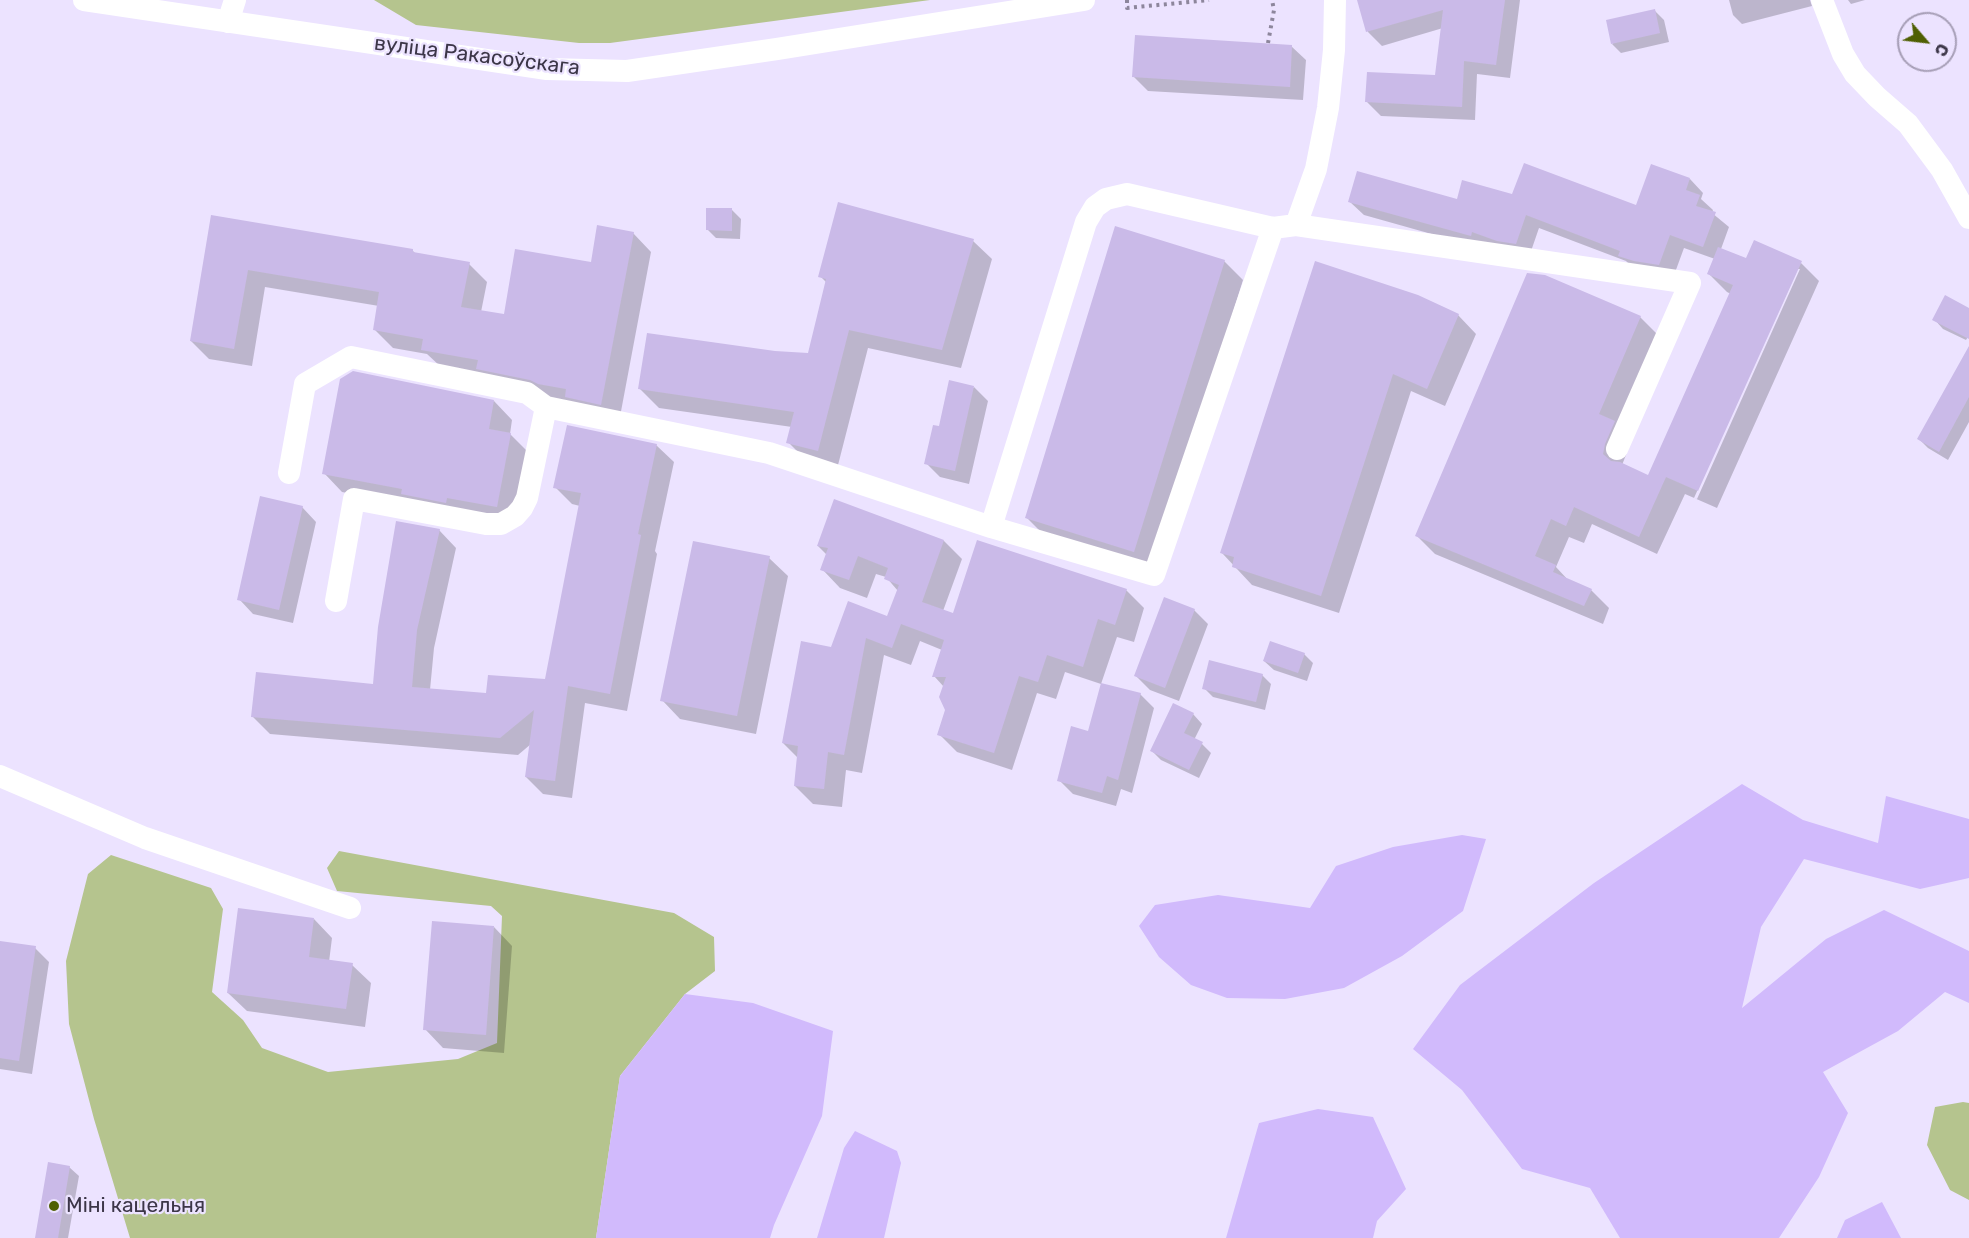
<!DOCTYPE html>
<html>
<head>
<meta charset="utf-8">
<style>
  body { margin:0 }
  #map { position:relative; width:1969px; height:1238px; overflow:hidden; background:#ece3ff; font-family:Rubik,sans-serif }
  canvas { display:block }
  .north { position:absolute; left:1897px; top:12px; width:60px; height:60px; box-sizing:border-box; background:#ece3ff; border:2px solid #a69eb6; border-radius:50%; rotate:118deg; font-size:16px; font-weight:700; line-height:24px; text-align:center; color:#3c3648 }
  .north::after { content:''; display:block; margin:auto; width:21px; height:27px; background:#4f5f03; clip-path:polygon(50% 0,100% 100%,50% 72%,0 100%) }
</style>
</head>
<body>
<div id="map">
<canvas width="1969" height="1238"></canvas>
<div class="north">С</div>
</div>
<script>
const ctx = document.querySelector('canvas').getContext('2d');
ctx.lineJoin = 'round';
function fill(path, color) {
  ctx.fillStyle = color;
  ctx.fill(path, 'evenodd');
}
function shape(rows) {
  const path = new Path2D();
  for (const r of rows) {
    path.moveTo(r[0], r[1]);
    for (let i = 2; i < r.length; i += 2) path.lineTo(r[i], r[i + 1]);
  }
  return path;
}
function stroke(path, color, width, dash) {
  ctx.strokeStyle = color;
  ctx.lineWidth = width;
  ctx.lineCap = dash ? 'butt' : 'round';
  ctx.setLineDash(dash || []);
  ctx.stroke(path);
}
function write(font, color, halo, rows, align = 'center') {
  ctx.font = font + ' Rubik,sans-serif';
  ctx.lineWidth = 4.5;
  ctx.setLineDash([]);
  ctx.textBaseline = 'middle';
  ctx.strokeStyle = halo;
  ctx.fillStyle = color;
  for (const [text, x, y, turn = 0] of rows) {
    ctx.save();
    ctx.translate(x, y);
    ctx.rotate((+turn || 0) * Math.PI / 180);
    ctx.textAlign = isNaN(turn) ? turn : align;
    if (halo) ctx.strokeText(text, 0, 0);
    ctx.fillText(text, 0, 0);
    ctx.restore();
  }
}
const green = shape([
  [374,0,930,0,610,43,579,43,416,25],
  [339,851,674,913,714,937,715,971,685,994,620,1076,596,1238,130,1238,94,1119,69,1024,66,961,88,874,111,855,211,888,223,909,212,992,243,1020,262,1048,328,1072,458,1059,497,1043,502,916,491,906,337,891,327,868],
  [1963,1102,1969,1103,1969,1200,1950,1190,1927,1145,1935,1107]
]);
const water = shape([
  [1742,784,1803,820,1878,843,1886,796,1969,819,1969,878,1920,889,1804,859,1761,927,1742,1008,1826,939,1884,910,1969,951,1969,1003,1945,992,1898,1031,1823,1072,1848,1113,1819,1177,1779,1238,1620,1238,1590,1188,1522,1169,1462,1090,1413,1049,1460,985,1594,883],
  [1462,835,1486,839,1463,911,1402,956,1344,988,1285,999,1227,998,1191,985,1159,957,1139,926,1155,905,1218,895,1310,908,1336,866,1393,847],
  [685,994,753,1003,833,1031,822,1116,774,1225,770,1238,596,1238,620,1076],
  [1318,1109,1373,1117,1406,1189,1377,1221,1373,1238,1226,1238,1259,1123],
  [855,1131,897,1151,901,1163,884,1238,817,1238,844,1148],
  [1882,1202,1901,1238,1837,1238,1845,1220]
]);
const shadow = shape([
  [1365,0,1520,0,1510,78,1477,74,1475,120,1381,116,1367,102,1437,76,1443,28,1382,46,1368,32,1359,2],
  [1729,0,1810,0,1812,6,1742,24,1733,15],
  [1848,0,1865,0,1851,4],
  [1655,11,1664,20,1669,42,1621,53,1612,44],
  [1291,46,1306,60,1303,100,1148,91,1134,77],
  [1690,179,1703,193,1701,199,1713,210,1712,213,1729,227,1721,249,1747,259,1801,263,1819,281,1717,508,1685,494,1657,554,1592,524,1584,543,1569,537,1556,567,1569,581,1591,590,1609,608,1603,624,1435,554,1417,536,1640,317,1658,335,1632,440,1622,465,1649,477,1731,294,1727,292,1709,274,1715,259,1684,248,1673,278,1634,269,1626,261,1539,228,1529,257,1485,249,1364,215,1350,202,1458,201,1513,196,1637,207],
  [1797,269,1800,269,1697,499,1694,498],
  [732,210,741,219,740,239,716,238,707,229],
  [213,216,412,250,416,254,469,264,487,282,481,312,505,315,592,263,633,233,651,252,619,422,441,367,427,354,393,348,374,329,379,306,265,287,252,366,209,359,191,341],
  [973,241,992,259,961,368,868,348,837,469,807,461,788,442,792,427,659,408,640,389,775,353,809,354,827,283,820,276],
  [1224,261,1243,280,1153,570,1045,536,1026,517],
  [1316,263,1458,315,1476,334,1445,406,1411,391,1339,613,1252,585,1222,553],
  [1969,309,1969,335,1966,340,1943,329,1934,319],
  [1969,347,1969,422,1948,460,1928,448,1919,439],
  [974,387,988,401,969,484,940,477,926,463,940,428],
  [494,401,512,420,510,434,529,453,515,525,342,492,324,473],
  [656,445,674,462,655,551,657,554,627,711,585,703,572,798,543,794,526,777,531,744,518,755,270,734,253,717,374,686,439,530,456,548,434,648,430,690,487,695,546,681,580,506,572,504,555,487],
  [835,501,944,541,962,559,943,611,953,615,1126,590,1144,608,1134,642,1117,637,1101,684,1065,672,1056,699,1037,693,1012,770,957,752,939,734,947,710,944,687,934,676,942,650,920,641,911,665,884,655,862,773,846,770,842,807,813,804,795,786,798,758,783,743,832,649,888,618,898,591,886,577,876,574,867,598,840,588,822,569,827,555,818,546],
  [302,507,316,522,293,623,253,614,239,599],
  [769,558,788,576,756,734,680,719,662,700],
  [1194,610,1208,624,1179,701,1150,690,1136,676],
  [1304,654,1313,663,1307,681,1274,670,1264,661],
  [1262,675,1271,684,1265,710,1213,697,1204,688],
  [1140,694,1154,708,1132,793,1121,789,1116,806,1073,794,1059,780,1089,733],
  [1193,714,1202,724,1194,740,1202,744,1211,753,1199,778,1161,760,1152,751],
  [314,919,332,938,329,962,352,965,371,983,365,1027,247,1011,228,993],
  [494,927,512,946,504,1053,443,1048,425,1029],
  [0,942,35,948,49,962,32,1074,0,1069],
  [69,1167,79,1176,68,1238,36,1238]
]);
const building = shape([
  [1357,0,1505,0,1496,65,1464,61,1462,107,1365,102,1367,72,1435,75,1443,10,1366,32],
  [1655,9,1660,33,1611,44,1606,20],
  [1135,35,1292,45,1290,87,1132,77],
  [1524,163,1636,205,1651,164,1690,178,1686,190,1700,195,1696,206,1716,212,1703,247,1670,235,1659,265,1634,261,1618,256,1620,251,1526,215,1516,244,1497,241,1472,232,1471,236,1348,202,1357,171,1457,199,1462,180,1512,194],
  [838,202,974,239,942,350,849,330,818,451,786,443,794,412,638,389,647,333,775,351,808,353,826,279,818,277],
  [706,208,732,208,732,231,706,230],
  [211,215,413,249,413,252,470,262,461,307,504,314,515,249,591,262,597,225,634,232,601,405,565,397,566,389,538,384,530,380,476,369,478,360,421,350,423,339,373,330,379,292,248,270,234,349,190,341],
  [1115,226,1225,260,1134,552,1025,518],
  [1754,240,1802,261,1698,491,1666,477,1639,537,1574,507,1566,526,1551,519,1535,556,1556,565,1553,572,1592,589,1584,606,1415,536,1527,273,1545,275,1641,316,1599,414,1615,421,1605,444,1603,454,1611,461,1620,462,1648,475,1733,285,1707,274,1718,247,1746,258],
  [1315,261,1418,295,1459,314,1427,389,1393,374,1321,596,1232,567,1234,557,1220,553],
  [1945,295,1969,308,1969,339,1932,320],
  [1969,346,1969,397,1939,452,1917,439],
  [353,371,494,400,489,429,511,433,497,507,447,498,446,503,401,494,402,489,322,474,340,379],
  [949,380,974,386,955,471,924,464,933,425,939,426],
  [567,425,657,444,638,534,641,535,610,694,568,686,555,781,525,777,534,710,500,738,251,717,256,672,373,684,378,627,396,521,440,529,417,630,412,687,486,693,488,675,545,679,581,493,553,488],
  [260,496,303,506,279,610,237,600],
  [834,499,944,540,922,602,953,613,977,540,1127,589,1115,625,1098,619,1083,667,1047,655,1038,682,1019,676,994,753,937,735,945,710,939,697,946,677,932,677,944,640,901,624,892,648,866,638,844,755,828,752,824,789,794,786,798,746,782,743,801,641,831,647,848,601,887,616,899,585,884,579,888,568,858,556,849,580,820,570,828,548,817,546],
  [693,541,770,556,737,716,660,701],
  [1164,597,1195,609,1165,688,1134,676],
  [1270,641,1305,653,1298,673,1263,661],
  [1209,660,1263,674,1256,702,1202,689],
  [1101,683,1141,693,1118,780,1107,776,1102,793,1057,781,1071,726,1088,731],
  [1173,703,1194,713,1184,733,1203,742,1189,770,1150,751],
  [238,908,314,918,309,957,353,963,346,1009,227,993],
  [432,921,494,926,486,1035,423,1030],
  [0,941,36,946,19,1061,0,1058],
  [48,1162,70,1166,58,1238,35,1238]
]);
const path = shape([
  [1127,0,1127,8,1209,0],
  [1268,43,1274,10,1272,0]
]);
const minor = shape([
  [84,0,547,69,627,71,777,49,1084,0],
  [1335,0,1334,50,1328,108,1316,169,1296,225,1690,283,1617,449],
  [1822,0,1843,54,1855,74,1877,97,1908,124,1942,170,1969,218],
  [228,22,235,0],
  [1273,228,1154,575,991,527,1086,222,1095,207,1106,199,1127,194,1273,228,1296,225],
  [289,473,305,384,351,357,527,393,546,407,769,453,991,527],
  [336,601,354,499,486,524,501,524,515,516,522,508,527,498,546,407],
  [0,776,145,838,350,908]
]);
const markers = [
  [54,1206,6,"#4f5f03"]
];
const streetNames = [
  ["вуліца Ракасоўскага",477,56,7]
];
const poiNames = [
  ["Міні кацельня",66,1206]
];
fill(green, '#b5c48e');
fill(water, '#d1bafc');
fill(shadow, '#0003');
fill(building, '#cabae8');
stroke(path, '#8d869c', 4, [3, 4.5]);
stroke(minor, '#fff', 22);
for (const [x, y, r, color] of markers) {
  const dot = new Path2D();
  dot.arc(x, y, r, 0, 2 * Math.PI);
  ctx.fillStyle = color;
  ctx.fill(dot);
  stroke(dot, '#ece3ff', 2);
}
write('21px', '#3c3648', '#ece3ff', streetNames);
write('21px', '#3c3648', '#ece3ff', poiNames, 'left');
</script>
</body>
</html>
